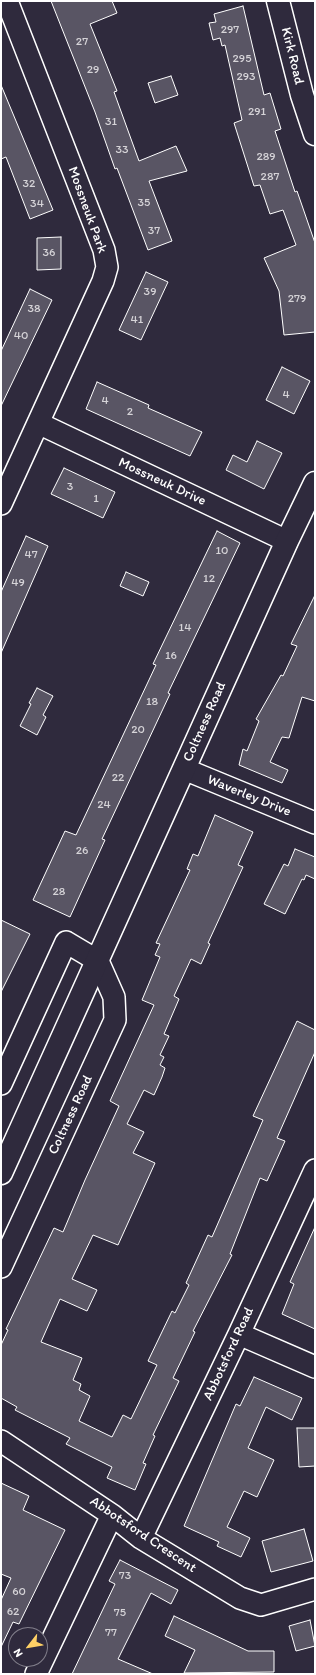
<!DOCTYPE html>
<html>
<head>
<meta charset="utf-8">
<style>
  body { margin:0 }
  #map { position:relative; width:316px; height:1675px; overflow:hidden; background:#2f2a3d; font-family:Itim,sans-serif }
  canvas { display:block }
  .frame { position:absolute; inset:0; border:2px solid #fff; pointer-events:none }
  .north { position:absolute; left:8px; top:1627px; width:40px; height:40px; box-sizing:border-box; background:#2f2a3d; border:1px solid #827f8b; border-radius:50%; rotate:239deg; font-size:11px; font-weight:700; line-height:16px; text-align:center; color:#fff }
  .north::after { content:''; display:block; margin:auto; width:14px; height:18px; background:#ffd166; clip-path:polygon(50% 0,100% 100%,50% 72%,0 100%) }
</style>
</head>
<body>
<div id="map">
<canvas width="316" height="1675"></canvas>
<div class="frame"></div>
<div class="north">N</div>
</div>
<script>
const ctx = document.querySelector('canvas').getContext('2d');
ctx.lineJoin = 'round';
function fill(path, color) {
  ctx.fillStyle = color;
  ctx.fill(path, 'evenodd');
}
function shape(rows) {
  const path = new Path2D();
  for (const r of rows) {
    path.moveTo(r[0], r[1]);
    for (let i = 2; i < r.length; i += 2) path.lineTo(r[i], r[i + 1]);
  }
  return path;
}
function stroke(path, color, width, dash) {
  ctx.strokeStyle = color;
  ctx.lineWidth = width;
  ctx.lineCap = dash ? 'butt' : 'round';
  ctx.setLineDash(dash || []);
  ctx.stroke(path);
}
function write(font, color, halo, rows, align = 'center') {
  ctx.font = font + ' Itim,sans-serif';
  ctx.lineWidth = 3;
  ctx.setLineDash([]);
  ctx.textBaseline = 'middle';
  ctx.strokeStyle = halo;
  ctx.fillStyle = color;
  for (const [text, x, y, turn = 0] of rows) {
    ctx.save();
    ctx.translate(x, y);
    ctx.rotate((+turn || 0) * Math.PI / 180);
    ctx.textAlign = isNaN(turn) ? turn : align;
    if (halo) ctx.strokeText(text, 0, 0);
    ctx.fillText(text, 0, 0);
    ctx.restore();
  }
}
const building = shape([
  [51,1,112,1,117,13,90,24,117,91,114,92,139,161,176,146,187,171,149,181,172,241,148,250,117,168,115,169,95,112,51,1],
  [243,6,264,95,270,93,281,129,275,131,295,192,297,191,315,243,315,332,284,335,279,291,264,258,296,245,283,210,270,214,260,185,254,186,234,123,242,120,225,45,222,46,220,38,213,40,209,23,216,22,214,14,243,6],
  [171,76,178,95,155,103,148,83,171,76],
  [1,85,53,210,30,219,6,157,1,159,1,85],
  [61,237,61,269,37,270,37,238,61,237],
  [146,272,168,282,141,340,119,330,146,272],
  [30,289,52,300,1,406,1,351,30,289],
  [282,367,310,381,294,414,266,400,282,367],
  [97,382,149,405,148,408,202,432,190,456,86,409,97,382],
  [257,441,282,453,264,489,226,470,233,455,247,462,257,441],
  [64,468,115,492,103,518,51,494,64,468],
  [217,531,240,543,168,693,170,694,102,839,105,840,70,917,33,900,65,831,76,835,156,665,153,664,217,531],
  [26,536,48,546,1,653,1,592,26,536],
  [126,572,149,582,143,596,120,586,126,572],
  [315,595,315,701,302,697,289,738,282,737,270,762,288,770,282,783,239,765,243,749,247,751,259,721,256,719,281,675,283,676,297,646,291,644,315,595],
  [37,688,53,696,43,715,46,717,37,735,20,726,31,704,29,703,37,688],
  [215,815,253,832,238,865,243,867,208,943,210,944,201,964,191,959,174,996,179,999,164,1034,169,1036,160,1055,164,1057,160,1065,165,1068,162,1077,154,1095,144,1090,127,1124,144,1132,133,1153,155,1163,118,1245,93,1235,72,1279,97,1290,87,1311,60,1299,41,1342,82,1358,73,1380,81,1384,79,1390,90,1396,79,1421,112,1437,123,1415,131,1419,157,1365,148,1361,172,1311,175,1313,189,1285,186,1283,208,1235,212,1237,263,1120,253,1116,297,1021,315,1030,315,1052,277,1138,285,1141,267,1181,260,1178,230,1254,232,1255,193,1331,195,1332,173,1378,179,1381,153,1435,155,1436,143,1463,146,1464,135,1490,107,1478,112,1467,66,1444,70,1438,15,1410,17,1407,1,1398,1,1345,8,1330,6,1329,54,1228,63,1232,85,1180,119,1106,110,1101,154,1005,142,1000,160,957,155,955,160,944,156,943,190,870,187,869,193,854,198,856,215,815],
  [295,849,315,857,315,879,306,875,304,880,302,879,285,914,264,904,284,864,288,866,295,849],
  [1,920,30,934,1,992,1,920],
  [315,1227,315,1329,282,1314,294,1284,290,1282,315,1227],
  [254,1377,302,1398,292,1420,266,1407,248,1448,274,1460,257,1497,244,1491,227,1527,250,1538,241,1557,217,1546,219,1542,184,1526,236,1404,240,1406,254,1377],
  [297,1428,315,1428,315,1466,299,1467,297,1428],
  [1,1483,29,1496,23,1510,65,1530,19,1624,13,1622,1,1647,1,1600,11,1578,1,1574,1,1483],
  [304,1529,313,1561,271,1572,262,1541,304,1529],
  [120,1560,178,1590,171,1604,151,1593,118,1659,153,1674,72,1674,115,1584,109,1581,120,1560],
  [174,1616,248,1651,274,1651,274,1672,184,1673,195,1650,165,1636,174,1616],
  [310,1620,315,1646,296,1651,289,1626,310,1620]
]);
const minor = shape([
  [38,423,287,541],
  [1,504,103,281,107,267,104,250,7,1],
  [184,769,315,823],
  [1,1084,66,942,98,961,114,997,115,1020,1,1267],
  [239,1334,315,1367],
  [1,1441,112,1515,141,1538,240,1598,261,1605,315,1589],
  [141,1538,239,1334,315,1170],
  [36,1674,112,1515]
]);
const tertiary = shape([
  [1,1173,287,541,315,483]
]);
const primary = shape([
  [278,1,302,95,315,134]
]);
const numberNames = [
  ["297",230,30],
  ["27",82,42],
  ["295",242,59],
  ["29",93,70],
  ["293",246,77],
  ["291",257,112],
  ["31",111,122],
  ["33",122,150],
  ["289",266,157],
  ["287",270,177],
  ["32",29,184],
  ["35",144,203],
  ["34",37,204],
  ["37",154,231],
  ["36",49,253],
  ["39",150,292],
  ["279",297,299],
  ["38",34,309],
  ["41",137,320],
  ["40",21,336],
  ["4",286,395],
  ["4",105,401],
  ["2",130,412],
  ["3",70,487],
  ["1",96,499],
  ["10",222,551],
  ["47",31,555],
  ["12",209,579],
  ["49",18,583],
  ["14",185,628],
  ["16",171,656],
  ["18",152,702],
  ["20",138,730],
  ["22",118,778],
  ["24",104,805],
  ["26",82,851],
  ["28",59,892],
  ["73",125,1576],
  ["60",19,1592],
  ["62",13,1612],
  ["75",120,1613],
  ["77",111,1633]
];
const streetNames = [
  ["Kirk Road",292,56,76],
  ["Mossneuk Park",87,210,70],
  ["Mossneuk Drive",162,482,25],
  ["Coltness Road",205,722,-66],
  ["Waverley Drive",249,796,22],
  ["Coltness Road",71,1115,-65],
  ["Abbotsford Road",229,1354,-65],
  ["Abbotsford Crescent",143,1535,34]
];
fill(building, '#595564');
stroke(building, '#fff', 1);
stroke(minor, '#fff', 24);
stroke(tertiary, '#fff', 25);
stroke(primary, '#fff', 25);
stroke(minor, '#2f2a3d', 21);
stroke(tertiary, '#2f2a3d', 22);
stroke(primary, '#2f2a3d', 22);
write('12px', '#d6d4d8', null, numberNames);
write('14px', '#fff', '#2f2a3d', streetNames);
</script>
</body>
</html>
